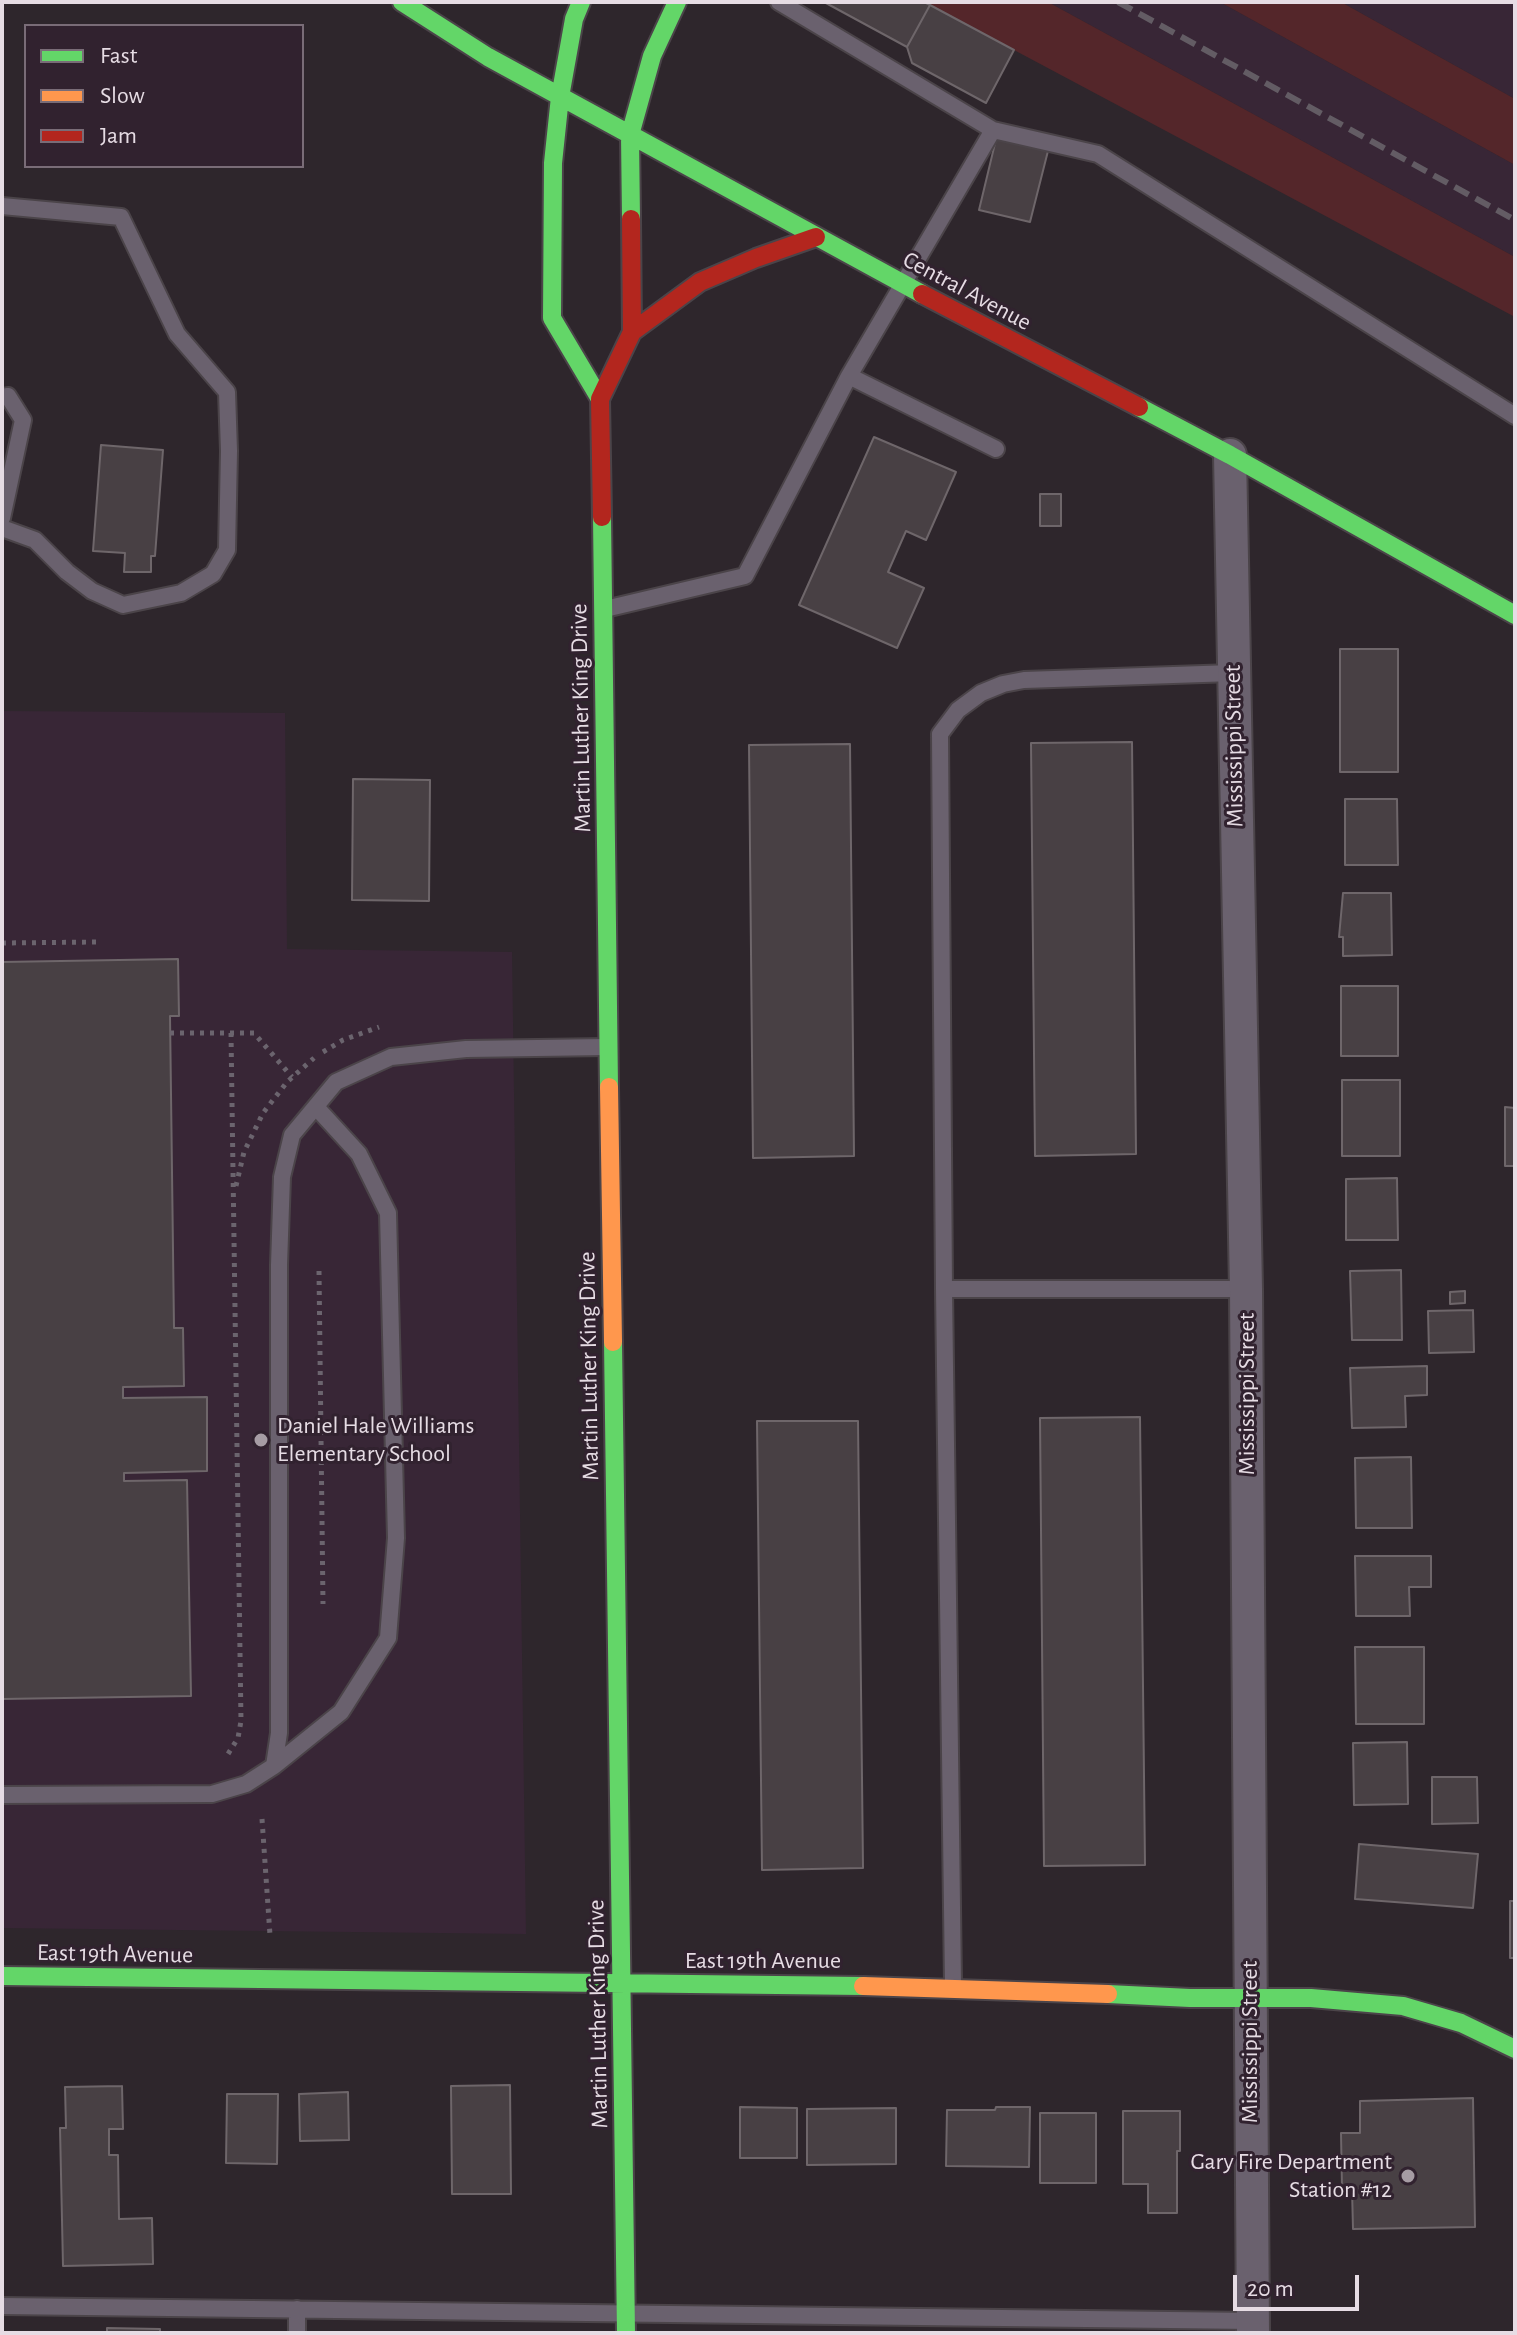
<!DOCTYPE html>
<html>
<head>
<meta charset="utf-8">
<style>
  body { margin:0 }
  #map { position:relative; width:1517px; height:2335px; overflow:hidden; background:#2e262c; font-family:"Alegreya Sans",sans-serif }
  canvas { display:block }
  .frame { position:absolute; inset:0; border:4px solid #e6dce4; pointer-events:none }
  .legend { position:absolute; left:24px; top:24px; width:280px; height:144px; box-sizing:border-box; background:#31222f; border:2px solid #796c77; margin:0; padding:10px 14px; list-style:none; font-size:24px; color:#e6dce4 }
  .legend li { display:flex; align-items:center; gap:16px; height:40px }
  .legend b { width:40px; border:2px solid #796c77 }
  .scale { position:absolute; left:1233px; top:2275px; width:126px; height:36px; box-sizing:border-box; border:4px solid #e6dce4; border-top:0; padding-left:10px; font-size:24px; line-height:28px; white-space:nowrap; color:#e6dce4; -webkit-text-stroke:6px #31222f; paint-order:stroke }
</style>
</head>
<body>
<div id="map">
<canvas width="1517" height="2335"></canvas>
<div class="frame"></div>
<ul class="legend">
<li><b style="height:10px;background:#63d668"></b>Fast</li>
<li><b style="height:10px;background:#ff974d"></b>Slow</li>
<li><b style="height:10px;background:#b3261e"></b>Jam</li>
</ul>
<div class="scale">20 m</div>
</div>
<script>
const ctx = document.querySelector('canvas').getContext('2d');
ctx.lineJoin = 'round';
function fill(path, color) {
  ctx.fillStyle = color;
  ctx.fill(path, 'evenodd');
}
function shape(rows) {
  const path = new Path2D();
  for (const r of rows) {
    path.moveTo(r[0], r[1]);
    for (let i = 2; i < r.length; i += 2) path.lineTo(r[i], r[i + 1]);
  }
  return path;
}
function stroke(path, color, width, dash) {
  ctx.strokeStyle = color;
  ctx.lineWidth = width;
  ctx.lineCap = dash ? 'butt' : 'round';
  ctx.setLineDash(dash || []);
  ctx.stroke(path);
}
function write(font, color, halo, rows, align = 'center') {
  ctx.font = font + ' "Alegreya Sans",sans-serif';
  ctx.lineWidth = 6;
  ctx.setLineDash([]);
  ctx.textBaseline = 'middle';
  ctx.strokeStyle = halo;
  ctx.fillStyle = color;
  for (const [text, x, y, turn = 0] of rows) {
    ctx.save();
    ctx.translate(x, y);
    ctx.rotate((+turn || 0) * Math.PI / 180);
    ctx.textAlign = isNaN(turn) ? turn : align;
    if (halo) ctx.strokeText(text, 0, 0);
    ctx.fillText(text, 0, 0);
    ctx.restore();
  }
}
const built = shape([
  [1048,2,1220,2,1515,165,1515,257],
  [1341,2,1515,2,1515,99],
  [2,711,285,713,287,949,512,952,526,1934,2,1928]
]);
const green = shape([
  [924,2,1048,2,1515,257,1515,317],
  [1220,2,1341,2,1515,99,1515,165]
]);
const building = shape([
  [824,2,924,2,930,5,907,47,824,2],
  [930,5,1014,50,986,103,912,63,907,47,930,5],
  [997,135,1049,147,1030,222,979,210,997,135],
  [874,437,956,472,926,540,906,531,888,572,924,588,897,648,799,605,874,437],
  [101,445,163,450,155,556,151,556,151,572,124,572,125,553,93,551,101,445],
  [1040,494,1061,494,1061,526,1040,526,1040,494],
  [1340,649,1398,649,1398,772,1340,772,1340,649],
  [1132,742,1136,1154,1035,1156,1031,743,1132,742],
  [850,744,854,1156,753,1158,749,745,850,744],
  [353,779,430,780,429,901,352,900,353,779],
  [1345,799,1397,799,1398,865,1345,865,1345,799],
  [1343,893,1391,893,1392,955,1343,956,1343,937,1339,937,1343,893],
  [178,959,179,1016,170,1016,174,1328,183,1328,184,1386,123,1387,123,1398,207,1397,207,1471,124,1473,124,1481,187,1480,191,1696,2,1699,2,962,178,959],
  [1341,986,1398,986,1398,1056,1341,1056,1341,986],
  [1342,1080,1400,1080,1400,1156,1342,1156,1342,1080],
  [1505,1107,1515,1108,1515,1166,1505,1166,1505,1107],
  [1397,1178,1398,1240,1346,1240,1346,1179,1397,1178],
  [1401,1270,1402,1340,1352,1340,1350,1271,1401,1270],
  [1465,1291,1465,1303,1450,1304,1450,1292,1465,1291],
  [1473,1310,1474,1352,1429,1353,1428,1311,1473,1310],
  [1427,1366,1427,1395,1405,1396,1406,1427,1352,1428,1350,1368,1427,1366],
  [1140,1417,1145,1865,1044,1866,1040,1418,1140,1417],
  [757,1421,858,1421,863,1868,762,1870,757,1421],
  [1411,1457,1412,1528,1356,1528,1355,1458,1411,1457],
  [1355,1556,1431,1556,1431,1587,1409,1587,1410,1616,1356,1616,1355,1556],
  [1355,1647,1424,1647,1424,1724,1356,1724,1355,1647],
  [1407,1742,1408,1804,1354,1805,1353,1743,1407,1742],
  [1432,1777,1477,1777,1478,1823,1432,1824,1432,1777],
  [1359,1844,1478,1854,1473,1908,1355,1899,1359,1844],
  [1510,1901,1515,1901,1515,1958,1510,1958,1510,1901],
  [510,2085,511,2194,452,2194,451,2086,510,2085],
  [122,2086,123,2129,109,2129,109,2155,118,2155,119,2219,152,2218,153,2264,63,2266,60,2128,66,2128,65,2087,122,2086],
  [348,2092,349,2140,300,2141,299,2094,348,2092],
  [227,2094,278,2094,277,2164,226,2163,227,2094],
  [1473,2098,1475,2227,1353,2229,1352,2189,1342,2189,1341,2133,1360,2133,1360,2101,1473,2098],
  [740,2107,797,2108,797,2158,740,2158,740,2107],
  [996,2107,1030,2107,1029,2167,946,2166,947,2110,995,2110,996,2107],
  [896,2108,896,2164,807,2165,807,2109,896,2108],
  [1123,2111,1180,2111,1180,2151,1177,2151,1177,2213,1148,2213,1148,2184,1123,2184,1123,2111],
  [1040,2113,1096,2113,1096,2183,1040,2183,1040,2113],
  [107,2328,160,2329,160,2333,107,2333,107,2328]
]);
const path = shape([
  [2,943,98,942],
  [170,1033,254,1033,292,1077],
  [231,1033,241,1721,238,1738,228,1754,232,1758],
  [323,1052,343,1040,379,1027],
  [236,1186,244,1152,263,1113,287,1082,314,1058],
  [319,1271,323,1604],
  [262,1819,270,1935]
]);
const lane = shape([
  [779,2,993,130,1098,154,1515,416],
  [2,206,121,217,177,334,227,392,229,451,227,550,213,574,181,593,123,605,92,591,67,572,35,540,2,528],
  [849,376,996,449],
  [2,397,8,396,23,420,2,518],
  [605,609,745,576,849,376,993,130],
  [944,1289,1246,1289],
  [274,1766,341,1712,388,1638,396,1538,388,1213,359,1154,316,1107],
  [2,1795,212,1794,246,1784,274,1766,279,1733,279,1265,282,1177,292,1135,336,1082,391,1057,466,1049,607,1047],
  [953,1984,944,1289,940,734,958,710,981,693,1003,684,1024,680,1233,673],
  [2,2306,1253,2321],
  [297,2309,297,2333]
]);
const street = shape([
  [1230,455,1246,1289,1253,2333]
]);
const fast = shape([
  [402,2,488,57,922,294],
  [581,2,574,19,560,97,553,163,552,318,600,399],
  [631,219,630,135,652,56,677,2],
  [1139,407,1230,455,1515,615],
  [602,517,609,1087],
  [613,1342,626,2333],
  [2,1976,863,1986],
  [1108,1994,1190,1998,1311,1998,1403,2006,1461,2023,1515,2049]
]);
const slow = shape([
  [609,1087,613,1342],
  [863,1986,1108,1994]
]);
const jam = shape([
  [922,294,1139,407],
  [632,332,700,282,756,258,816,237],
  [602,517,600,399,632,332,631,219]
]);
const rail = shape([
  [1118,2,1515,220]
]);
const markers = [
  [261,1440,8,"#a69ca4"],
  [1408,2176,8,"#a69ca4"]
];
const streetNames = [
  ["Central Avenue",967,291,28],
  ["Martin Luther King Drive",581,718,-91],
  ["Mississippi Street",1234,746,-91],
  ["Martin Luther King Drive",589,1366,-91],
  ["Mississippi Street",1247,1394,-90],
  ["East 19th Avenue",115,1954,1],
  ["East 19th Avenue",763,1961],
  ["Martin Luther King Drive",598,2014,-91],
  ["Mississippi Street",1250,2042,-90]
];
const poiNames = [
  ["Daniel Hale Williams",277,1426],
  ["Elementary School",277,1454],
  ["Gary Fire Department",1392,2162,"right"],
  ["Station #12",1392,2190,"right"]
];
fill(built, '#382636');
fill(green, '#54262a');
fill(building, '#484044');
stroke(building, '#6e666a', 2);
stroke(lane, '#4b4449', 20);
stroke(street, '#4b4449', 36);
stroke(fast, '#4b4449', 22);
stroke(slow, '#4b4449', 22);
stroke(jam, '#4b4449', 22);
stroke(path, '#6b646e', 5, [4, 6]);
stroke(lane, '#6a616e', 16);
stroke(street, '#6a616e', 32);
stroke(fast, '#63d668', 18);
stroke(slow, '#ff974d', 18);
stroke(jam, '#b3261e', 18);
stroke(rail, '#635c64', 6, [16, 8]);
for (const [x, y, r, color] of markers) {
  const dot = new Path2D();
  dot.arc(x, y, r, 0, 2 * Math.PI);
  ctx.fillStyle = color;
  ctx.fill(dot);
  stroke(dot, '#31222f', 3);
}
write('24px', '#e6dce4', '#31222f', streetNames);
write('24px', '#e6dce4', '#31222f', poiNames, 'left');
</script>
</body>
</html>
